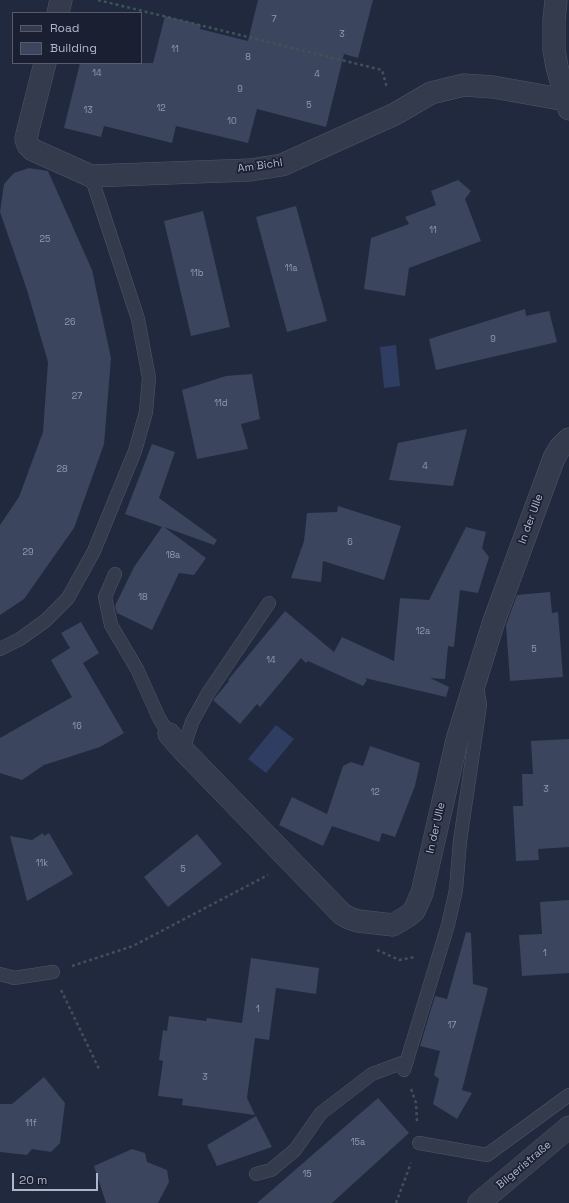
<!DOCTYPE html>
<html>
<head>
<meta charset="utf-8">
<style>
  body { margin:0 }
  #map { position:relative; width:569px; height:1203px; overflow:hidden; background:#20293d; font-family:"Space Grotesk",sans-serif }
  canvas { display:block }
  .legend { position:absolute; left:12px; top:12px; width:130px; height:52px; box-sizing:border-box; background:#1a2032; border:1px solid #565c6e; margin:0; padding:5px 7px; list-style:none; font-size:12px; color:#b0b6c9 }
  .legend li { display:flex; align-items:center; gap:8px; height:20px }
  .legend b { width:20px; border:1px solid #565c6e }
  .scale { position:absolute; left:12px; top:1173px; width:86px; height:18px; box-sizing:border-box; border:2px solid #b0b6c9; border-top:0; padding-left:5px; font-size:12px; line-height:14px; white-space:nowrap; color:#b0b6c9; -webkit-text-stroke:3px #1a2032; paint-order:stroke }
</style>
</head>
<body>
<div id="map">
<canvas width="569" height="1203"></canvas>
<ul class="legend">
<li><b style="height:5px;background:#343b4d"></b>Road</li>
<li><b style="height:11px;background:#3c455e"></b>Building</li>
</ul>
<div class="scale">20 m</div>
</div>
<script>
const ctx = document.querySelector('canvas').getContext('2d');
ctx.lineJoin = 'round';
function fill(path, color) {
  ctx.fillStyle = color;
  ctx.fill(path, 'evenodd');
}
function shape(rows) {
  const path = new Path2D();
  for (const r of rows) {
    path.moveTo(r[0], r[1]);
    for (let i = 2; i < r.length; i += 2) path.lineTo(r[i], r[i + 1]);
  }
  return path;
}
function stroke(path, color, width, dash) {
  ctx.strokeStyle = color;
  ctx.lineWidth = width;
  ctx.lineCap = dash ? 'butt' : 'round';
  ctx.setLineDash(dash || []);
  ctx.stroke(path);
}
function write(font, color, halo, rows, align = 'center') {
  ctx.font = font + ' "Space Grotesk",sans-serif';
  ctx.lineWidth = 3.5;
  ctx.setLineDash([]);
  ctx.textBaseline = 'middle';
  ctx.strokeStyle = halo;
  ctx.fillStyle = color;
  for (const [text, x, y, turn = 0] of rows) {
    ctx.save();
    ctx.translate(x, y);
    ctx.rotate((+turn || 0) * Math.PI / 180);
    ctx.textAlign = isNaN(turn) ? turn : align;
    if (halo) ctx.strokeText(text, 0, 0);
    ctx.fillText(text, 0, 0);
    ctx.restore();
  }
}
const water = shape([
  [396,345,400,386,384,388,380,347],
  [276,725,294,739,266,773,248,759]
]);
const building = shape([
  [258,0,373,0,358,58,344,54,326,127,257,109,248,143,176,126,172,143,104,126,101,137,64,128,80,63,153,63,165,16,201,25,200,29,248,41],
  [29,168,48,171,92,270,111,358,104,444,74,528,24,599,0,615,0,525,19,497,43,432,48,362,27,290,0,212,4,184,14,173],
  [458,180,471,191,465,199,481,241,409,268,405,296,364,289,371,238,409,224,405,217,436,205,431,191],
  [296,206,327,321,287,332,256,217],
  [203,211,230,327,191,336,164,221],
  [525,309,526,316,549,311,557,342,436,370,429,339],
  [252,374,260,419,241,424,248,449,197,459,182,390,226,376],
  [467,429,453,486,389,480,398,443],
  [152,444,175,452,159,498,217,540,214,545,164,527,206,558,194,575,179,573,152,630,117,613,115,606,134,567,162,527,125,514],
  [338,506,401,526,384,580,323,561,321,582,291,578,304,541,307,513,337,512],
  [466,527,486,532,482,548,489,557,478,593,460,590,454,647,448,646,445,679,430,678,449,687,446,697,365,678,367,680,363,686,308,661,306,663,301,658,260,707,257,704,240,724,213,700,229,681,228,680,285,611,334,652,342,637,394,661,400,598,429,600],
  [550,592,552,613,558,612,563,677,510,681,506,625,517,595],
  [81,622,99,653,83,663,124,733,100,747,44,765,22,780,0,773,0,738,72,697,51,660,70,648,61,633],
  [569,739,569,847,538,849,539,860,516,861,513,806,523,806,522,774,533,774,531,741],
  [370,746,420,763,415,786,395,837,382,833,379,842,332,826,323,846,279,825,292,797,327,814,343,766,351,762,363,766],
  [43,833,44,836,49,833,73,874,27,901,10,836,32,840],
  [197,834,222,864,168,907,144,877],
  [569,900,569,973,522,976,519,935,542,934,540,902],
  [466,932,471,933,473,984,488,988,462,1090,472,1093,457,1119,433,1104,439,1079,434,1075,440,1051,420,1046,435,996,447,999],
  [251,958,319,968,316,994,276,988,269,1040,255,1038,247,1098,255,1115,182,1105,183,1099,158,1096,163,1061,159,1060,163,1030,167,1031,169,1016,206,1021,207,1018,242,1023],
  [44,1077,65,1103,60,1143,51,1152,32,1149,27,1155,0,1152,0,1104,12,1104],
  [378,1098,409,1133,332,1203,257,1203],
  [256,1116,272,1147,217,1166,207,1145],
  [132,1149,145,1153,147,1162,167,1170,169,1182,158,1203,106,1203,94,1166]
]);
const path = shape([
  [98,0,382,70,387,88],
  [377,950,399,960,415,957],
  [72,966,133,946,268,875],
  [61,990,100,1071],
  [411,1089,416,1103,417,1122],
  [396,1203,411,1163]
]);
const lane = shape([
  [115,574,105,597,111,625,137,669,159,718,169,734],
  [0,649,20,639,45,621,68,598,94,551,135,451,146,412,149,378,138,319,91,176],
  [183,750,192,722,208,693,269,603],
  [0,974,14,978,53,972],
  [404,1070,448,925,456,890,460,841,480,705,477,687],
  [419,1143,487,1155,569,1095],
  [256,1174,271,1170,295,1150,321,1113,372,1074,407,1061]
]);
const street = shape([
  [556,0,554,20,554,50,557,67,569,109],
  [58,13,61,0],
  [45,63,28,130,26,139,28,145,33,150,91,176,250,170,282,165,395,114,431,93,464,85,493,87,566,100],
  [169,734,183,750,342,914,349,918,358,921,393,925,408,916,414,911,422,893,457,740,494,621,554,458,560,448,569,439],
  [479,1203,569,1127]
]);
const numberNames = [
  ["7",274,20],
  ["3",342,35],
  ["11",175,50],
  ["8",248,58],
  ["14",97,74],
  ["4",317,75],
  ["9",240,90],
  ["5",309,106],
  ["12",161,109],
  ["13",88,111],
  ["10",232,122],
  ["11",433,231],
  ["25",45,240],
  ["11a",291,269],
  ["11b",197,274],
  ["26",70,323],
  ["9",493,340],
  ["27",77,397],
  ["11d",221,404],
  ["4",425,467],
  ["28",62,470],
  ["6",350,543],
  ["29",28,553],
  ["18a",173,556],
  ["18",143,598],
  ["12a",423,632],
  ["5",534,650],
  ["14",271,661],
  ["16",77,727],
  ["3",546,790],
  ["12",375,793],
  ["11k",42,864],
  ["5",183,870],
  ["1",545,954],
  ["1",258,1010],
  ["17",452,1026],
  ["3",205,1078],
  ["11f",31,1124],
  ["15a",358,1143],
  ["15",307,1175]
];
const streetNames = [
  ["Am Bichl",260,166,-8],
  ["In der Ulle",531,519,-70],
  ["In der Ulle",436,828,-77],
  ["Bilgeristraße",524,1165,-40]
];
fill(water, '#2f3d62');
fill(building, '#3c455e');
stroke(lane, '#505668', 14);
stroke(street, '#505668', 23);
stroke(path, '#3d5359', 2.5, [3, 3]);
stroke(lane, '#343b4d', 13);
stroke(street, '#343b4d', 22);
write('9px', '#939aae', null, numberNames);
write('11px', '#b0b6c9', '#1a2032', streetNames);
</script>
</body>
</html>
